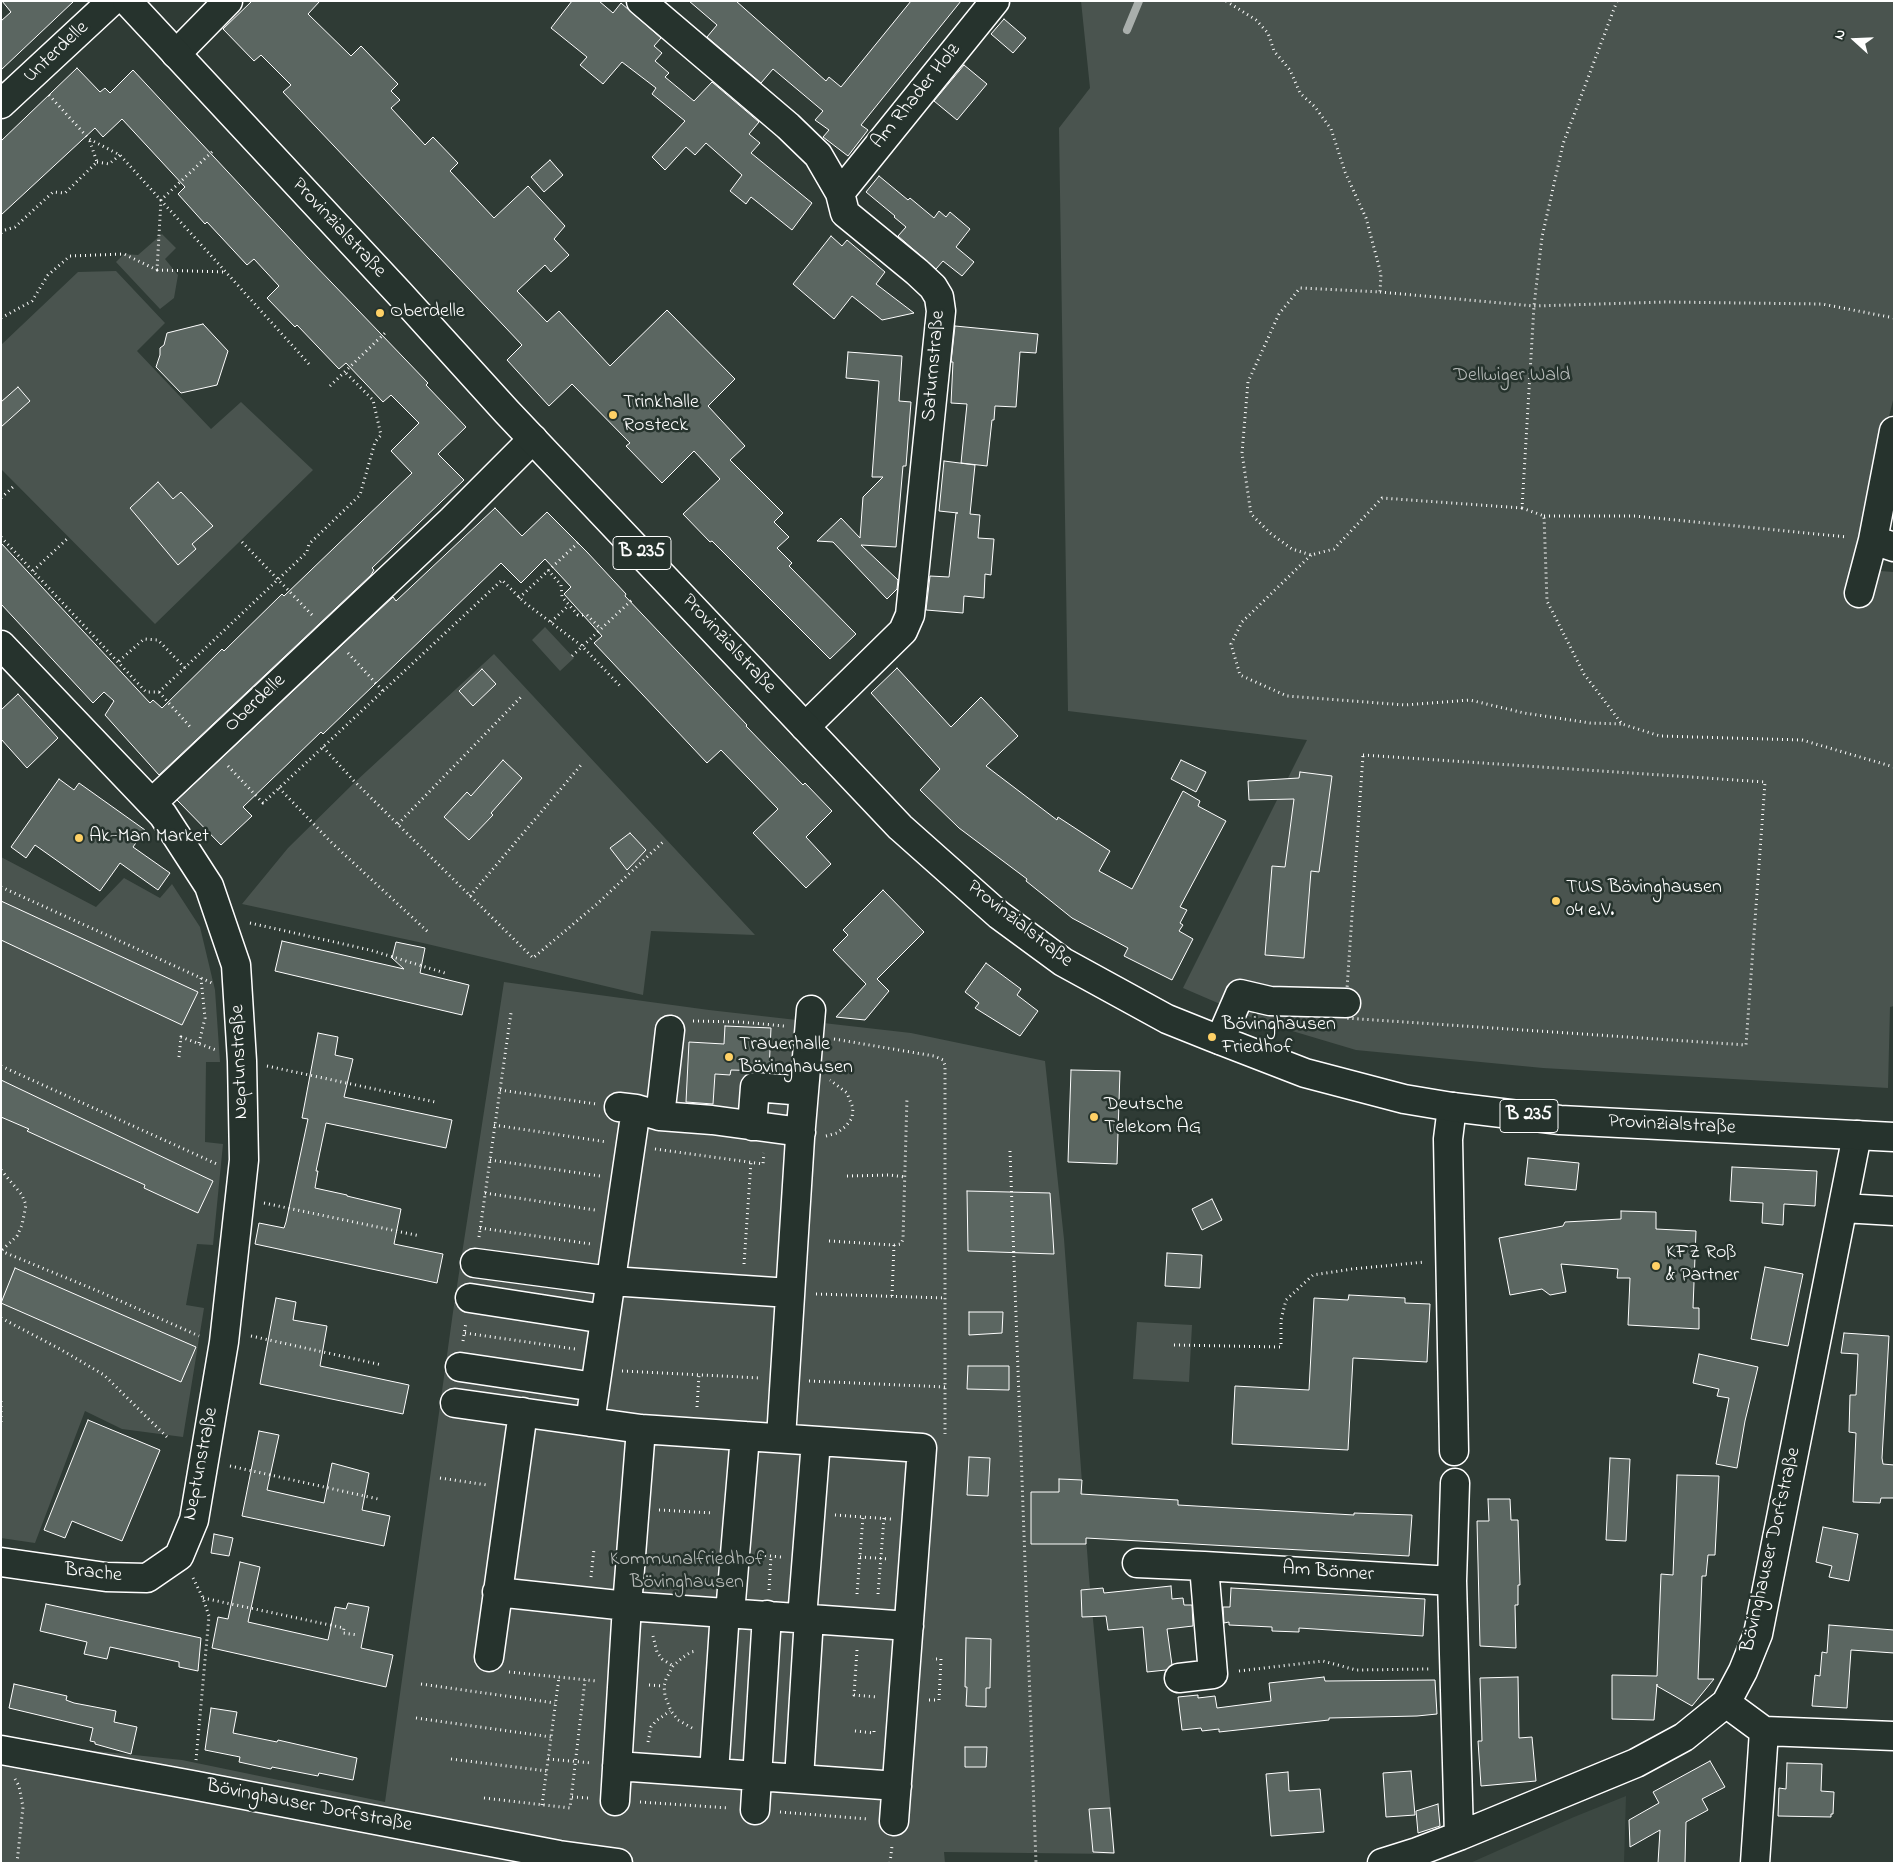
<!DOCTYPE html>
<html>
<head>
<meta charset="utf-8">
<style>
  body { margin:0 }
  #map { position:relative; width:1895px; height:1864px; overflow:hidden; background:#2f3b35; font-family:"Indie Flower",sans-serif }
  canvas { display:block }
  .frame { position:absolute; inset:0; border:2px solid #fff; pointer-events:none }
  .north { position:absolute; left:1830px; top:15px; width:50px; height:50px; -webkit-text-stroke:4px #26332d; paint-order:stroke; rotate:290deg; font-size:14px; font-weight:700; line-height:20px; text-align:center; color:#fff }
  .north::after { content:''; display:block; margin:auto; width:18px; height:22px; background:#fff; clip-path:polygon(50% 0,100% 100%,50% 72%,0 100%) }
</style>
</head>
<body>
<div id="map">
<canvas width="1895" height="1864"></canvas>
<div class="frame"></div>
<div class="north">N</div>
</div>
<script>
const ctx = document.querySelector('canvas').getContext('2d');
ctx.lineJoin = 'round';
function fill(path, color) {
  ctx.fillStyle = color;
  ctx.fill(path, 'evenodd');
}
function shape(rows) {
  const path = new Path2D();
  for (const r of rows) {
    path.moveTo(r[0], r[1]);
    for (let i = 2; i < r.length; i += 2) path.lineTo(r[i], r[i + 1]);
  }
  return path;
}
function stroke(path, color, width, dash) {
  ctx.strokeStyle = color;
  ctx.lineWidth = width;
  ctx.lineCap = dash ? 'butt' : 'round';
  ctx.setLineDash(dash || []);
  ctx.stroke(path);
}
function write(font, color, halo, rows, align = 'center') {
  ctx.font = font + ' "Indie Flower",sans-serif';
  ctx.lineWidth = 5;
  ctx.setLineDash([]);
  ctx.textBaseline = 'middle';
  ctx.strokeStyle = halo;
  ctx.fillStyle = color;
  for (const [text, x, y, turn = 0] of rows) {
    ctx.save();
    ctx.translate(x, y);
    ctx.rotate((+turn || 0) * Math.PI / 180);
    ctx.textAlign = isNaN(turn) ? turn : align;
    if (halo) ctx.strokeText(text, 0, 0);
    ctx.fillText(text, 0, 0);
    ctx.restore();
  }
}
const built = shape([
  [1626,1796,1624,1863,1470,1863,1574,1817]
]);
const green = shape([
  [1081,1,1894,1,1894,396,1852,569,1894,572,1894,1006,1890,1007,1888,1088,1543,1068,1356,1050,1262,1022,1183,988,1307,740,1068,711,1059,128,1090,88],
  [162,234,176,248,165,259,178,275,174,298,160,309,116,262,124,254,138,255],
  [116,271,165,323,137,351,211,429,241,402,313,470,155,624,1,469,1,345,78,272],
  [545,627,574,658,560,671,532,640],
  [494,654,755,935,651,931,643,995,423,943,242,904,288,848,355,782],
  [1,857,96,907,124,878,160,898,172,884,200,927,215,990,220,1062,206,1062,205,1142,223,1144,213,1245,197,1244,186,1305,204,1308,183,1437,122,1429,85,1411,35,1543,1,1538],
  [504,982,709,1010,911,1033,1045,1061,1064,1239,1089,1577,1115,1854,944,1852,945,1863,1,1863,1,1741,182,1760,385,1802,453,1312],
  [1137,1322,1192,1325,1189,1382,1133,1379]
]);
const stream = shape([
  [1127,30,1139,1]
]);
const building = shape([
  [2,1,74,1,1,70,1,21,11,12,2,1],
  [252,1,320,1,308,14,351,56,361,46,398,84,391,91,400,100,391,108,425,145,433,137,458,163,450,171,494,218,528,186,565,226,554,239,569,255,551,272,545,265,517,291,547,322,559,311,610,366,667,310,735,379,708,406,745,446,730,460,783,513,774,522,789,537,777,548,792,563,789,566,856,634,830,659,712,541,710,542,683,514,720,479,694,451,662,483,626,446,630,443,572,384,549,406,507,360,522,345,283,92,291,85,261,55,254,61,223,29,252,1],
  [572,1,599,1,613,13,621,3,661,38,654,46,662,53,655,61,669,73,665,77,694,101,712,82,759,122,749,134,760,143,751,153,812,203,792,230,751,197,746,204,730,191,742,175,706,143,695,155,686,147,665,170,652,157,685,121,652,94,656,88,622,62,603,84,580,65,587,57,551,28,572,1],
  [689,1,736,1,826,81,829,77,841,87,911,1,961,1,861,125,868,130,848,156,823,137,829,130,815,120,823,111,773,69,761,83,707,37,717,25,689,1],
  [1004,19,1026,38,1013,53,991,34,1004,19],
  [964,65,987,84,957,120,934,101,964,65],
  [77,68,100,92,105,88,110,93,133,70,308,258,428,383,426,385,466,427,438,454,464,480,372,568,374,570,371,575,159,775,105,715,114,701,104,692,93,703,1,604,1,543,150,703,153,700,162,708,222,649,224,651,282,594,284,596,412,473,391,451,419,423,391,395,383,402,346,363,339,369,297,325,295,327,267,298,279,286,254,259,247,265,207,222,205,224,178,194,185,187,122,119,103,137,95,128,1,215,1,141,77,68],
  [550,160,563,175,544,192,531,177,550,160],
  [879,176,908,200,910,198,934,218,939,211,946,217,950,212,970,229,956,247,974,262,962,276,943,261,936,269,898,236,906,227,894,217,895,216,866,192,879,176],
  [831,236,842,246,847,240,885,272,876,284,914,313,882,320,852,296,834,319,793,284,831,236],
  [203,324,228,351,217,385,181,393,156,367,160,355,160,348,164,345,167,333,203,324],
  [955,326,1038,334,1036,353,1020,352,1016,407,995,406,994,420,992,420,987,466,961,463,967,404,951,403,953,362,951,362,955,326],
  [848,352,902,356,899,401,911,402,906,466,903,466,896,547,861,545,898,580,897,589,887,599,833,542,817,541,841,518,860,538,863,497,883,477,872,477,879,381,846,378,848,352],
  [18,387,30,401,1,427,1,402,18,387],
  [944,461,975,465,970,514,980,515,978,538,994,539,991,575,985,574,984,598,964,596,963,613,926,610,930,576,949,577,956,513,958,513,939,511,944,461],
  [158,482,173,499,181,492,213,526,192,544,196,549,178,565,130,508,158,482],
  [495,508,522,536,547,512,587,552,626,594,625,596,747,725,746,726,803,785,805,783,832,811,806,837,831,864,806,888,753,833,778,809,721,750,707,763,594,643,602,636,564,594,571,587,545,559,521,583,501,563,323,734,321,732,243,807,252,816,221,845,177,800,393,597,396,601,495,508],
  [897,668,951,727,981,697,1018,736,986,766,1057,820,1058,817,1110,851,1099,871,1132,889,1183,791,1200,801,1198,806,1226,821,1180,907,1187,910,1180,923,1183,925,1179,931,1193,939,1172,980,1124,956,1128,948,1072,918,1026,881,1027,879,959,828,920,790,940,769,871,693,897,668],
  [482,669,496,684,473,706,459,691,482,669],
  [18,694,58,738,27,768,1,739,1,710,18,694],
  [503,760,522,778,491,813,493,815,469,840,444,817,467,792,471,796,503,760],
  [1181,760,1206,772,1196,792,1171,779,1181,760],
  [1300,772,1332,776,1319,872,1311,871,1304,958,1265,955,1272,866,1285,867,1294,799,1249,800,1248,781,1299,778,1300,772],
  [59,779,74,790,79,783,145,830,133,847,170,873,158,890,120,863,100,891,35,845,26,858,11,847,59,779],
  [630,833,646,850,627,870,610,848,630,833],
  [883,890,924,932,877,979,889,991,865,1020,836,1017,866,984,833,950,848,935,843,930,883,890],
  [1,901,198,992,182,1025,1,940,1,901],
  [282,941,404,969,392,958,396,942,425,948,420,973,469,985,462,1015,275,971,282,941],
  [986,963,1021,989,1017,995,1038,1011,1020,1036,975,1008,979,1003,965,992,986,963],
  [725,1026,771,1028,769,1071,731,1070,730,1075,715,1074,713,1104,686,1102,689,1042,724,1044,725,1026],
  [318,1033,338,1037,335,1055,353,1059,344,1097,452,1120,446,1148,326,1123,316,1171,318,1171,315,1188,347,1195,347,1196,401,1209,394,1244,443,1254,437,1283,255,1244,259,1223,284,1228,286,1222,308,1119,302,1118,318,1033],
  [1071,1070,1120,1071,1117,1164,1068,1162,1071,1070],
  [1,1080,213,1181,198,1213,144,1188,145,1185,27,1131,29,1129,1,1117,1,1080],
  [1528,1158,1579,1163,1576,1190,1525,1185,1528,1158],
  [1732,1167,1817,1171,1815,1206,1784,1204,1783,1225,1762,1223,1763,1203,1730,1201,1732,1167],
  [967,1191,1050,1193,1054,1254,968,1251,967,1191],
  [1212,1199,1222,1220,1202,1230,1192,1209,1212,1199],
  [1621,1211,1656,1212,1656,1229,1696,1231,1693,1308,1699,1308,1699,1329,1628,1325,1630,1278,1617,1278,1618,1269,1561,1264,1566,1292,1550,1295,1542,1289,1510,1295,1499,1238,1563,1226,1565,1222,1621,1219,1621,1211],
  [1167,1253,1202,1255,1200,1288,1165,1286,1167,1253],
  [1765,1267,1803,1274,1788,1346,1751,1339,1765,1267],
  [15,1268,196,1347,181,1382,1,1303,15,1268],
  [1349,1295,1405,1298,1405,1303,1430,1304,1427,1362,1353,1358,1348,1450,1232,1444,1235,1386,1309,1390,1314,1298,1348,1300,1349,1295],
  [276,1298,296,1302,293,1320,327,1326,320,1366,409,1385,403,1414,260,1384,276,1298],
  [969,1312,1003,1312,1002,1333,969,1335,969,1312],
  [1844,1333,1889,1336,1882,1458,1883,1464,1894,1465,1894,1498,1881,1498,1880,1503,1853,1502,1856,1433,1849,1432,1850,1395,1856,1395,1858,1354,1841,1353,1844,1333],
  [1699,1354,1758,1367,1745,1421,1737,1468,1716,1464,1729,1398,1717,1396,1719,1389,1693,1383,1699,1354],
  [968,1366,1009,1366,1009,1390,967,1389,968,1366],
  [88,1420,160,1450,122,1541,72,1521,65,1538,44,1530,88,1420],
  [259,1431,279,1435,267,1490,324,1503,332,1463,369,1473,362,1510,390,1516,384,1546,242,1516,259,1431],
  [969,1457,990,1458,988,1496,967,1495,969,1457],
  [1610,1458,1630,1459,1626,1541,1606,1540,1610,1458],
  [1677,1475,1719,1476,1715,1555,1708,1555,1706,1576,1702,1576,1699,1654,1698,1679,1714,1679,1692,1706,1657,1686,1657,1684,1654,1720,1612,1719,1612,1675,1657,1676,1661,1574,1673,1575,1677,1475],
  [1059,1479,1082,1480,1081,1494,1178,1500,1178,1505,1354,1515,1354,1513,1412,1515,1409,1556,1086,1538,1086,1544,1031,1544,1031,1492,1059,1492,1059,1479],
  [1488,1499,1510,1499,1511,1520,1518,1520,1520,1585,1518,1585,1518,1605,1515,1605,1516,1648,1480,1646,1477,1521,1489,1521,1488,1499],
  [1823,1527,1858,1534,1849,1581,1829,1577,1832,1566,1816,1562,1823,1527],
  [214,1534,233,1538,229,1556,211,1553,214,1534],
  [240,1562,260,1567,248,1622,328,1640,335,1607,346,1609,348,1603,369,1607,361,1648,393,1655,386,1687,212,1648,218,1617,228,1619,240,1562],
  [1171,1586,1172,1599,1183,1598,1184,1605,1192,1605,1193,1626,1167,1629,1172,1665,1166,1670,1147,1672,1143,1627,1108,1630,1106,1616,1082,1617,1081,1590,1103,1588,1104,1593,1171,1586],
  [1231,1588,1425,1599,1423,1636,1299,1628,1299,1632,1272,1631,1272,1627,1229,1625,1229,1622,1224,1623,1223,1607,1230,1607,1231,1588],
  [46,1604,201,1638,198,1671,179,1667,179,1662,110,1647,107,1659,84,1654,87,1642,40,1631,46,1604],
  [1829,1625,1894,1630,1894,1653,1851,1650,1847,1708,1812,1706,1815,1675,1820,1676,1822,1652,1827,1653,1829,1625],
  [966,1638,991,1639,990,1688,986,1688,986,1707,966,1706,967,1687,965,1687,966,1638],
  [1324,1677,1325,1681,1435,1680,1437,1714,1417,1716,1329,1718,1329,1720,1219,1732,1219,1729,1202,1731,1201,1728,1182,1730,1178,1697,1198,1695,1198,1698,1215,1696,1217,1708,1271,1701,1269,1683,1324,1677],
  [1518,1677,1519,1738,1532,1737,1536,1781,1481,1786,1478,1741,1482,1741,1480,1678,1518,1677],
  [14,1684,67,1696,66,1700,74,1703,116,1711,114,1722,137,1727,131,1754,95,1744,95,1742,90,1741,93,1728,9,1708,14,1684],
  [211,1708,237,1712,233,1733,277,1742,278,1740,357,1758,353,1780,319,1773,318,1776,272,1767,271,1769,239,1762,240,1757,205,1750,211,1708],
  [965,1747,987,1747,986,1767,965,1767,965,1747],
  [1710,1761,1725,1787,1702,1799,1708,1810,1686,1822,1685,1863,1658,1863,1660,1830,1630,1847,1629,1820,1659,1803,1653,1792,1710,1761],
  [1787,1763,1822,1764,1821,1791,1834,1792,1833,1814,1831,1814,1831,1817,1778,1816,1779,1788,1786,1789,1787,1763],
  [1411,1771,1415,1815,1386,1817,1383,1773,1411,1771],
  [1288,1772,1289,1791,1320,1789,1324,1832,1271,1836,1266,1774,1288,1772],
  [1438,1804,1440,1826,1418,1833,1416,1811,1438,1804],
  [1110,1808,1114,1853,1093,1852,1089,1809,1110,1808]
]);
const path = shape([
  [1226,1,1256,20,1268,33,1274,51,1290,70,1300,93,1315,107,1331,129,1345,172,1366,218,1381,274,1380,292,1300,288,1279,314,1248,382,1242,453,1251,514,1270,533,1292,549,1311,555,1334,549,1382,498,1522,508],
  [1617,1,1563,144,1542,237,1534,306,1522,508,1544,516,1547,601,1584,674,1622,724,1660,736,1802,740,1894,767],
  [49,95,89,139,120,155,309,364],
  [97,162,109,164,120,155],
  [1,233,5,230,15,227,53,192,65,193,97,162,89,139],
  [157,270,226,272],
  [1380,292,1534,306,1665,302,1822,304,1894,318],
  [1,318,32,301,48,275,70,256,124,254,157,270,161,200,214,150],
  [330,386,385,333],
  [1,498,15,485],
  [1544,516,1635,516,1847,537],
  [1,537,146,692,159,692,307,552,309,544,360,495,375,442,381,435,373,400,345,372],
  [242,542,313,616],
  [1311,555,1242,622,1231,644,1240,675,1287,696,1405,705,1470,700,1524,713,1590,723,1622,724],
  [548,570,561,585,562,597,569,605,578,615,587,615,601,629],
  [33,571,68,538],
  [519,598,580,541],
  [551,622,569,605],
  [348,653,383,691],
  [572,656,634,598],
  [119,661,144,639,158,640,185,668],
  [159,692,192,729],
  [323,747,354,781,533,958,597,904,664,841],
  [1363,755,1765,782,1746,1045,1345,1018,1363,755],
  [228,766,263,803,502,580,524,602,582,646,621,687],
  [279,788,331,842,428,932],
  [398,824,521,697],
  [1,887,212,983],
  [470,896,581,765],
  [250,923,370,950,445,973],
  [693,1021,741,1022,784,1026],
  [834,1039,934,1056,943,1060,945,1065,945,1434],
  [199,1043,205,1018,201,978],
  [179,1057,181,1037,216,1050],
  [1,1066,219,1165],
  [267,1066,435,1102],
  [500,1090,596,1104],
  [494,1125,607,1142],
  [826,1136,837,1133,846,1126,852,1118,853,1108,847,1093,830,1080],
  [655,1149,763,1164,764,1153],
  [1010,1151,1036,1863],
  [490,1160,600,1176],
  [1,1170,22,1195,26,1205,22,1225,17,1236,1,1251],
  [847,1176,890,1175,905,1177],
  [485,1193,595,1210],
  [264,1203,420,1236],
  [480,1228,591,1244],
  [479,1237,511,1013],
  [829,1241,894,1245,901,1244,903,1239,907,1097],
  [1,1251,98,1291,199,1336],
  [744,1264,751,1162],
  [816,1294,946,1298],
  [892,1296,894,1245],
  [1,1318,60,1349,104,1375,169,1439],
  [465,1333,575,1349],
  [251,1336,382,1365],
  [463,1341,466,1322],
  [1174,1345,1281,1347,1281,1320,1286,1300,1313,1275,1352,1269,1425,1262],
  [622,1371,760,1378],
  [809,1381,946,1387],
  [1,1401,1,1422],
  [697,1407,699,1375],
  [230,1466,378,1499],
  [440,1478,487,1485],
  [659,1510,713,1513],
  [835,1515,891,1519],
  [760,1555,781,1557],
  [860,1557,889,1559],
  [591,1577,594,1549],
  [193,1578,203,1598,209,1616,196,1760],
  [769,1590,771,1556],
  [857,1594,863,1517],
  [878,1594,884,1518],
  [203,1598,344,1628,343,1633,358,1635],
  [653,1636,657,1652,662,1659,673,1666],
  [857,1650,854,1695,877,1697],
  [1239,1671,1323,1661,1356,1670,1429,1669],
  [509,1672,597,1681],
  [421,1684,555,1703],
  [649,1685,664,1686],
  [929,1700,939,1700,941,1659,932,1659],
  [416,1718,551,1737],
  [692,1728,678,1720,671,1711,665,1696,664,1686,666,1679,673,1666,682,1658,691,1652,696,1651],
  [855,1731,874,1733,874,1731],
  [648,1742,651,1727,656,1721,670,1711],
  [451,1759,547,1771],
  [548,1759,592,1763],
  [15,1779,19,1786,23,1807,17,1863],
  [572,1797,589,1798],
  [484,1798,570,1808,585,1680],
  [640,1802,729,1808],
  [542,1805,559,1677],
  [780,1812,868,1819],
  [890,1863,892,1846]
]);
const minor = shape([
  [641,1,788,126,818,155,840,193,845,213,917,272,933,287,939,297,941,311,910,615,903,631,805,727],
  [176,54,228,1],
  [1,104,112,1],
  [840,193,995,1],
  [1894,431,1873,540,1894,547],
  [1859,593,1873,540],
  [1,645,163,815,209,886,236,965,242,1061,244,1160,224,1342,194,1520,179,1556,147,1578,106,1577,1,1562],
  [152,803,452,520,533,439],
  [1220,1040,1240,994,1270,1001,1346,1003],
  [619,1107,636,1109,660,1116,712,1120,801,1132],
  [1452,1107,1448,1139,1454,1451],
  [660,1116,670,1030],
  [752,1126,755,1087,804,1091],
  [1843,1208,1894,1211],
  [475,1263,611,1281,790,1293],
  [470,1298,605,1319],
  [460,1367,595,1387],
  [455,1403,641,1429,922,1448,894,1821],
  [590,1422,636,1109],
  [781,1438,800,1138,811,1010],
  [1137,1563,1204,1566],
  [1452,1581,1455,1483],
  [497,1592,627,1606,909,1626],
  [730,1613,745,1436],
  [802,1618,816,1441],
  [489,1657,523,1412],
  [1179,1678,1213,1674,1204,1566,1452,1581,1459,1836],
  [1726,1703,1764,1731,1894,1736],
  [1,1750,192,1785,559,1855,618,1863],
  [617,1766,897,1786],
  [714,1773,725,1612],
  [799,1779,809,1618],
  [615,1801,627,1606,641,1429],
  [755,1810,767,1615],
  [1382,1863,1417,1852,1459,1836,1636,1763,1684,1737,1726,1703,1743,1671,1758,1634,1857,1135],
  [1755,1863,1764,1731]
]);
const major = shape([
  [127,1,399,293,507,412,900,827,999,915,1063,962,1167,1019,1212,1037,1305,1073,1404,1099,1452,1107,1560,1120,1894,1137]
]);
const markers = [
  [380,313,5,"#ffd166"],
  [613,415,5,"#ffd166"],
  [79,838,5,"#ffd166"],
  [1556,901,5,"#ffd166"],
  [1212,1037,5,"#ffd166"],
  [729,1057,5,"#ffd166"],
  [1094,1117,5,"#ffd166"],
  [1656,1266,5,"#ffd166"]
];
const shields = [
  [642,553,58],
  [1529,1116,58]
];
const shieldNames = [
  ["B 235",642,553],
  ["B 235",1529,1116]
];
const streetNames = [
  ["Unterdelle",57,53,-43],
  ["Am Rhader Holz",917,97,-51],
  ["Provinzialstraße",338,229,47],
  ["Saturnstraße",935,366,-85],
  ["Provinzialstraße",728,645,47],
  ["Oberdelle",256,704,-43],
  ["Provinzialstraße",1019,925,38],
  ["Neptunstraße",241,1062,-92],
  ["Provinzialstraße",1672,1126,3],
  ["Neptunstraße",202,1464,-79],
  ["Bövinghauser Dorfstraße",1772,1550,-77],
  ["Am Bönner",1328,1573,4],
  ["Brache",93,1574,6],
  ["Bövinghauser Dorfstraße",309,1807,11]
];
const poiNames = [
  ["Oberdelle",390,313],
  ["Trinkhalle",623,404],
  ["Rosteck",623,427],
  ["Ak-Man Market",89,838],
  ["TUS Bövinghausen",1566,889],
  ["04 e.V.",1566,912],
  ["Bövinghausen",1222,1026],
  ["Friedhof",1222,1049],
  ["Trauerhalle",739,1046],
  ["Bövinghausen",739,1069],
  ["Deutsche",1104,1106],
  ["Telekom AG",1104,1129],
  ["KFZ Roß",1666,1254],
  ["& Partner",1666,1277]
];
const parkNames = [
  ["Dellwiger Wald",1512,377],
  ["Kommunalfriedhof",687,1561],
  ["Bövinghausen",687,1584]
];
fill(built, '#3c4842');
fill(green, '#4a544f');
stroke(stream, '#a9afac', 8);
fill(building, '#5b6661');
stroke(building, '#fff', 1);
stroke(minor, '#fff', 31);
stroke(major, '#fff', 31);
stroke(path, '#fff', 3, [1, 4]);
stroke(minor, '#26332d', 28);
stroke(major, '#26332d', 28);
for (const [x, y, r, color] of markers) {
  const dot = new Path2D();
  dot.arc(x, y, r, 0, 2 * Math.PI);
  ctx.fillStyle = color;
  ctx.fill(dot);
  stroke(dot, '#26332d', 2);
}
for (const [x, y, w] of shields) {
  const box = new Path2D();
  box.roundRect(x - w / 2, y - 16.5, w, 33, 4);
  ctx.fillStyle = '#26332d';
  ctx.fill(box);
  stroke(box, '#fff', 1);
}
write('bold 19px', '#fff', null, shieldNames);
write('20px', '#fff', '#26332d', streetNames);
write('20px', '#fff', '#26332d', poiNames, 'left');
write('20px', '#b7bbb9', '#26332d', parkNames);
</script>
</body>
</html>
